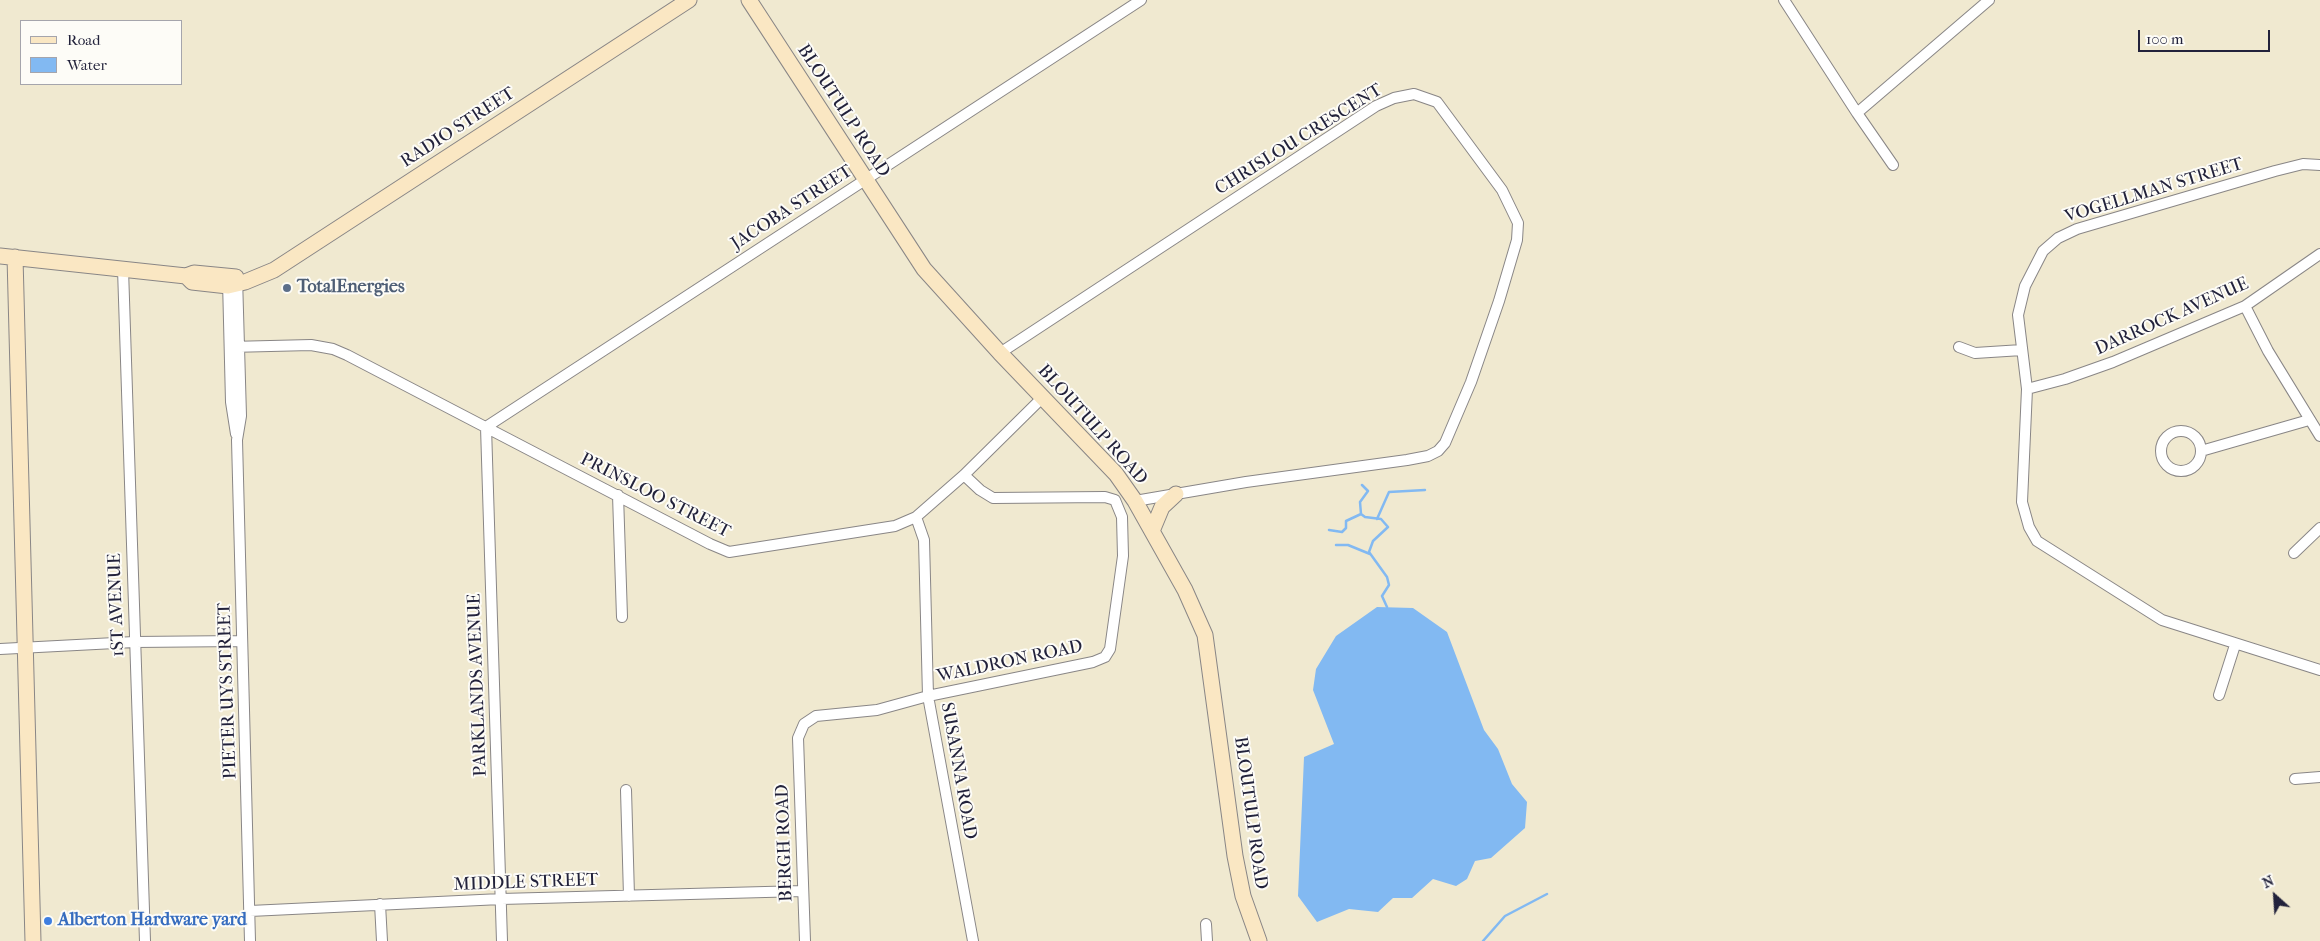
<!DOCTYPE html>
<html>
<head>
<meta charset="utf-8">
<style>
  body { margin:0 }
  #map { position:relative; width:2320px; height:941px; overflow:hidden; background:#f0e9d0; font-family:"IM FELL French Canon",serif }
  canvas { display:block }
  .legend { position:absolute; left:20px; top:20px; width:162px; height:65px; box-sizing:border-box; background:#fdfcf7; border:1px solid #a5a5ac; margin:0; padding:6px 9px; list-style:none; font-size:15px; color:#22223b }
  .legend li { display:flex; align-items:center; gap:10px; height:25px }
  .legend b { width:25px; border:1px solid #a5a5ac }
  .north { position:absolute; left:2250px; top:871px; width:50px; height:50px; -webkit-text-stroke:4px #fdfcf7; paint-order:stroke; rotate:334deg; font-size:14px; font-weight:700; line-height:20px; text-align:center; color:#22223b }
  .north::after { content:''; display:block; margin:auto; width:18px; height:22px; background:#22223b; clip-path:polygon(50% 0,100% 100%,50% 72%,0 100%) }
  .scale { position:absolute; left:2138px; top:30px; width:132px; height:22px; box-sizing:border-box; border:2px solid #22223b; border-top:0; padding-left:6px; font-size:15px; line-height:18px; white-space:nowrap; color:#22223b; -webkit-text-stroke:4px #fdfcf7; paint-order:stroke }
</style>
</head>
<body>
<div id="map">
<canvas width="2320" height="941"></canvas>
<ul class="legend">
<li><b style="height:6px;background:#fae7c3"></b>Road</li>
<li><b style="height:14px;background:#82b9f2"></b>Water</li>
</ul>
<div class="north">N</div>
<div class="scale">100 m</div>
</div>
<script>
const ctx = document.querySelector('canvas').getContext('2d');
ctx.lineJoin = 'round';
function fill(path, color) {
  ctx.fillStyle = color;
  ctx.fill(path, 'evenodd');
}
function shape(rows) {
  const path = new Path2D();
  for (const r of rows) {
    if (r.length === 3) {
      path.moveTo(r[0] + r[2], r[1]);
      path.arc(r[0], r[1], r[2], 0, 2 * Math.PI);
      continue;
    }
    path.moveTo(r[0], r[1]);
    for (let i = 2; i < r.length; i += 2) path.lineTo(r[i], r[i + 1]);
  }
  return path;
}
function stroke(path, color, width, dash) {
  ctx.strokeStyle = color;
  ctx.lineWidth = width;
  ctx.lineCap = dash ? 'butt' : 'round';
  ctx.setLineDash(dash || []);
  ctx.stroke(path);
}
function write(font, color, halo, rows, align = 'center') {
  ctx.font = font + ' "IM FELL French Canon",serif';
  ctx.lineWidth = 4;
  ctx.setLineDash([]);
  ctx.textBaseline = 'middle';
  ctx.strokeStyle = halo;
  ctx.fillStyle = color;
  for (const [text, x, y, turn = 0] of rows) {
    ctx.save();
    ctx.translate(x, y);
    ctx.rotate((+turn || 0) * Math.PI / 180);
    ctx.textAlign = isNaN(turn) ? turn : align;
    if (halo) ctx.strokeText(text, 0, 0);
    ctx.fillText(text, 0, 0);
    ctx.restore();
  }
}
const water = shape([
  [1377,607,1413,608,1447,632,1484,730,1498,749,1512,784,1527,802,1525,828,1491,858,1475,861,1467,879,1456,886,1433,879,1412,898,1393,898,1378,912,1349,909,1317,922,1298,896,1304,757,1334,744,1313,690,1316,669,1336,636]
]);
const stream = shape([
  [1362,485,1368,491,1360,502,1361,514,1365,517,1381,519,1388,527,1373,541,1369,552,1387,577,1389,585,1382,596,1387,607],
  [1377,519,1389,492,1425,490],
  [1329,530,1342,532,1346,528,1346,521,1361,514],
  [1336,545,1348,545,1370,554],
  [1483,941,1505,916,1547,894]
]);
const street = shape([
  [1784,0,1857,113,1893,165],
  [1857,113,1989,0],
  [2320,165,2303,164,2275,171,2077,229,2058,238,2043,251,2025,286,2018,315,2027,389,2022,502,2029,527,2037,541,2162,620,2320,670],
  [123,269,145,941],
  [237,277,241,416,237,440,250,941],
  [228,281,231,402,236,434],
  [2245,306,2268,351,2320,436],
  [230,347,311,345,333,349,347,355,710,544,729,552,895,526,916,517,964,475,1043,397],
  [1959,347,1975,353,2022,350],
  [1000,353,1376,106,1394,98,1414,94,1437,102,1502,190,1518,223,1517,240,1499,301,1471,382,1445,443,1438,451,1428,456,1407,460,1246,482,1135,501],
  [2027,389,2065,379,2113,362,2245,306,2320,254],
  [2181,451,20],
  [2201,451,2309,420],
  [618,495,622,617],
  [916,517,924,540,928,696,973,941],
  [2294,553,2320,528],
  [0,649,134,642,242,641],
  [2219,695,2235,645],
  [2295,779,2320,777],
  [626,790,629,896],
  [380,904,382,941],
  [250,911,501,899,803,891],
  [1206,924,1207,941],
  [502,941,486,427,1141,0],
  [805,941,798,738,804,724,816,716,877,710,928,696,1093,662,1105,657,1110,649,1123,556,1122,517,1115,500,1105,497,993,498,980,490,964,475]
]);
const secondary = shape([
  [749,0,924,269,1000,353,1116,474,1135,501,1185,590,1205,635,1235,856,1243,896,1259,941],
  [0,256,186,276,194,273,236,277],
  [15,257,33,941],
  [186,276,192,282,228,286,245,282,274,270,689,0],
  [1152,531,1162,507,1176,494]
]);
const markers = [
  [287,288,5,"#5c6f8a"],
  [48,921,5,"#3f7fe0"]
];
const streetNames = [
  ["BLOUTULP ROAD",843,111,57],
  ["RADIO STREET",458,128,-33],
  ["CHRISLOU CRESCENT",1299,140,-32],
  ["VOGELLMAN STREET",2154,191,-17],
  ["JACOBA STREET",792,208,-33],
  ["DARROCK AVENUE",2172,317,-24],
  ["BLOUTULP ROAD",1092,425,48],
  ["PRINSLOO STREET",655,496,27],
  ["1ST AVENUE",117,605,-92],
  ["WALDRON ROAD",1010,662,-12],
  ["PARKLANDS AVENUE",478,685,-92],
  ["PIETER UYS STREET",228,691,-92],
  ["SUSANNA ROAD",958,771,80],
  ["BLOUTULP ROAD",1250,813,82],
  ["BERGH ROAD",785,843,-92],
  ["MIDDLE STREET",526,883,-2]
];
const serviceNames = [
  ["TotalEnergies",297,288]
];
const shopNames = [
  ["Alberton Hardware yard",58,921]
];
fill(water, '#82b9f2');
stroke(stream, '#82b9f2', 2.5);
stroke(street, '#898686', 12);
stroke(secondary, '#898686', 17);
stroke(street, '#fff', 10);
stroke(secondary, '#fae7c3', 15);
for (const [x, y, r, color] of markers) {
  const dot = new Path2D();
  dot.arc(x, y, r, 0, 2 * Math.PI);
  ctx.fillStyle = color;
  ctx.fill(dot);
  stroke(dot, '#fdfcf7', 2);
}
write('18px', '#22223b', '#fdfcf7', streetNames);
write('bold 18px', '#4e5e75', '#fdfcf7', serviceNames, 'left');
write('bold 18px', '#366cbe', '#fdfcf7', shopNames, 'left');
</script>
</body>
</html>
